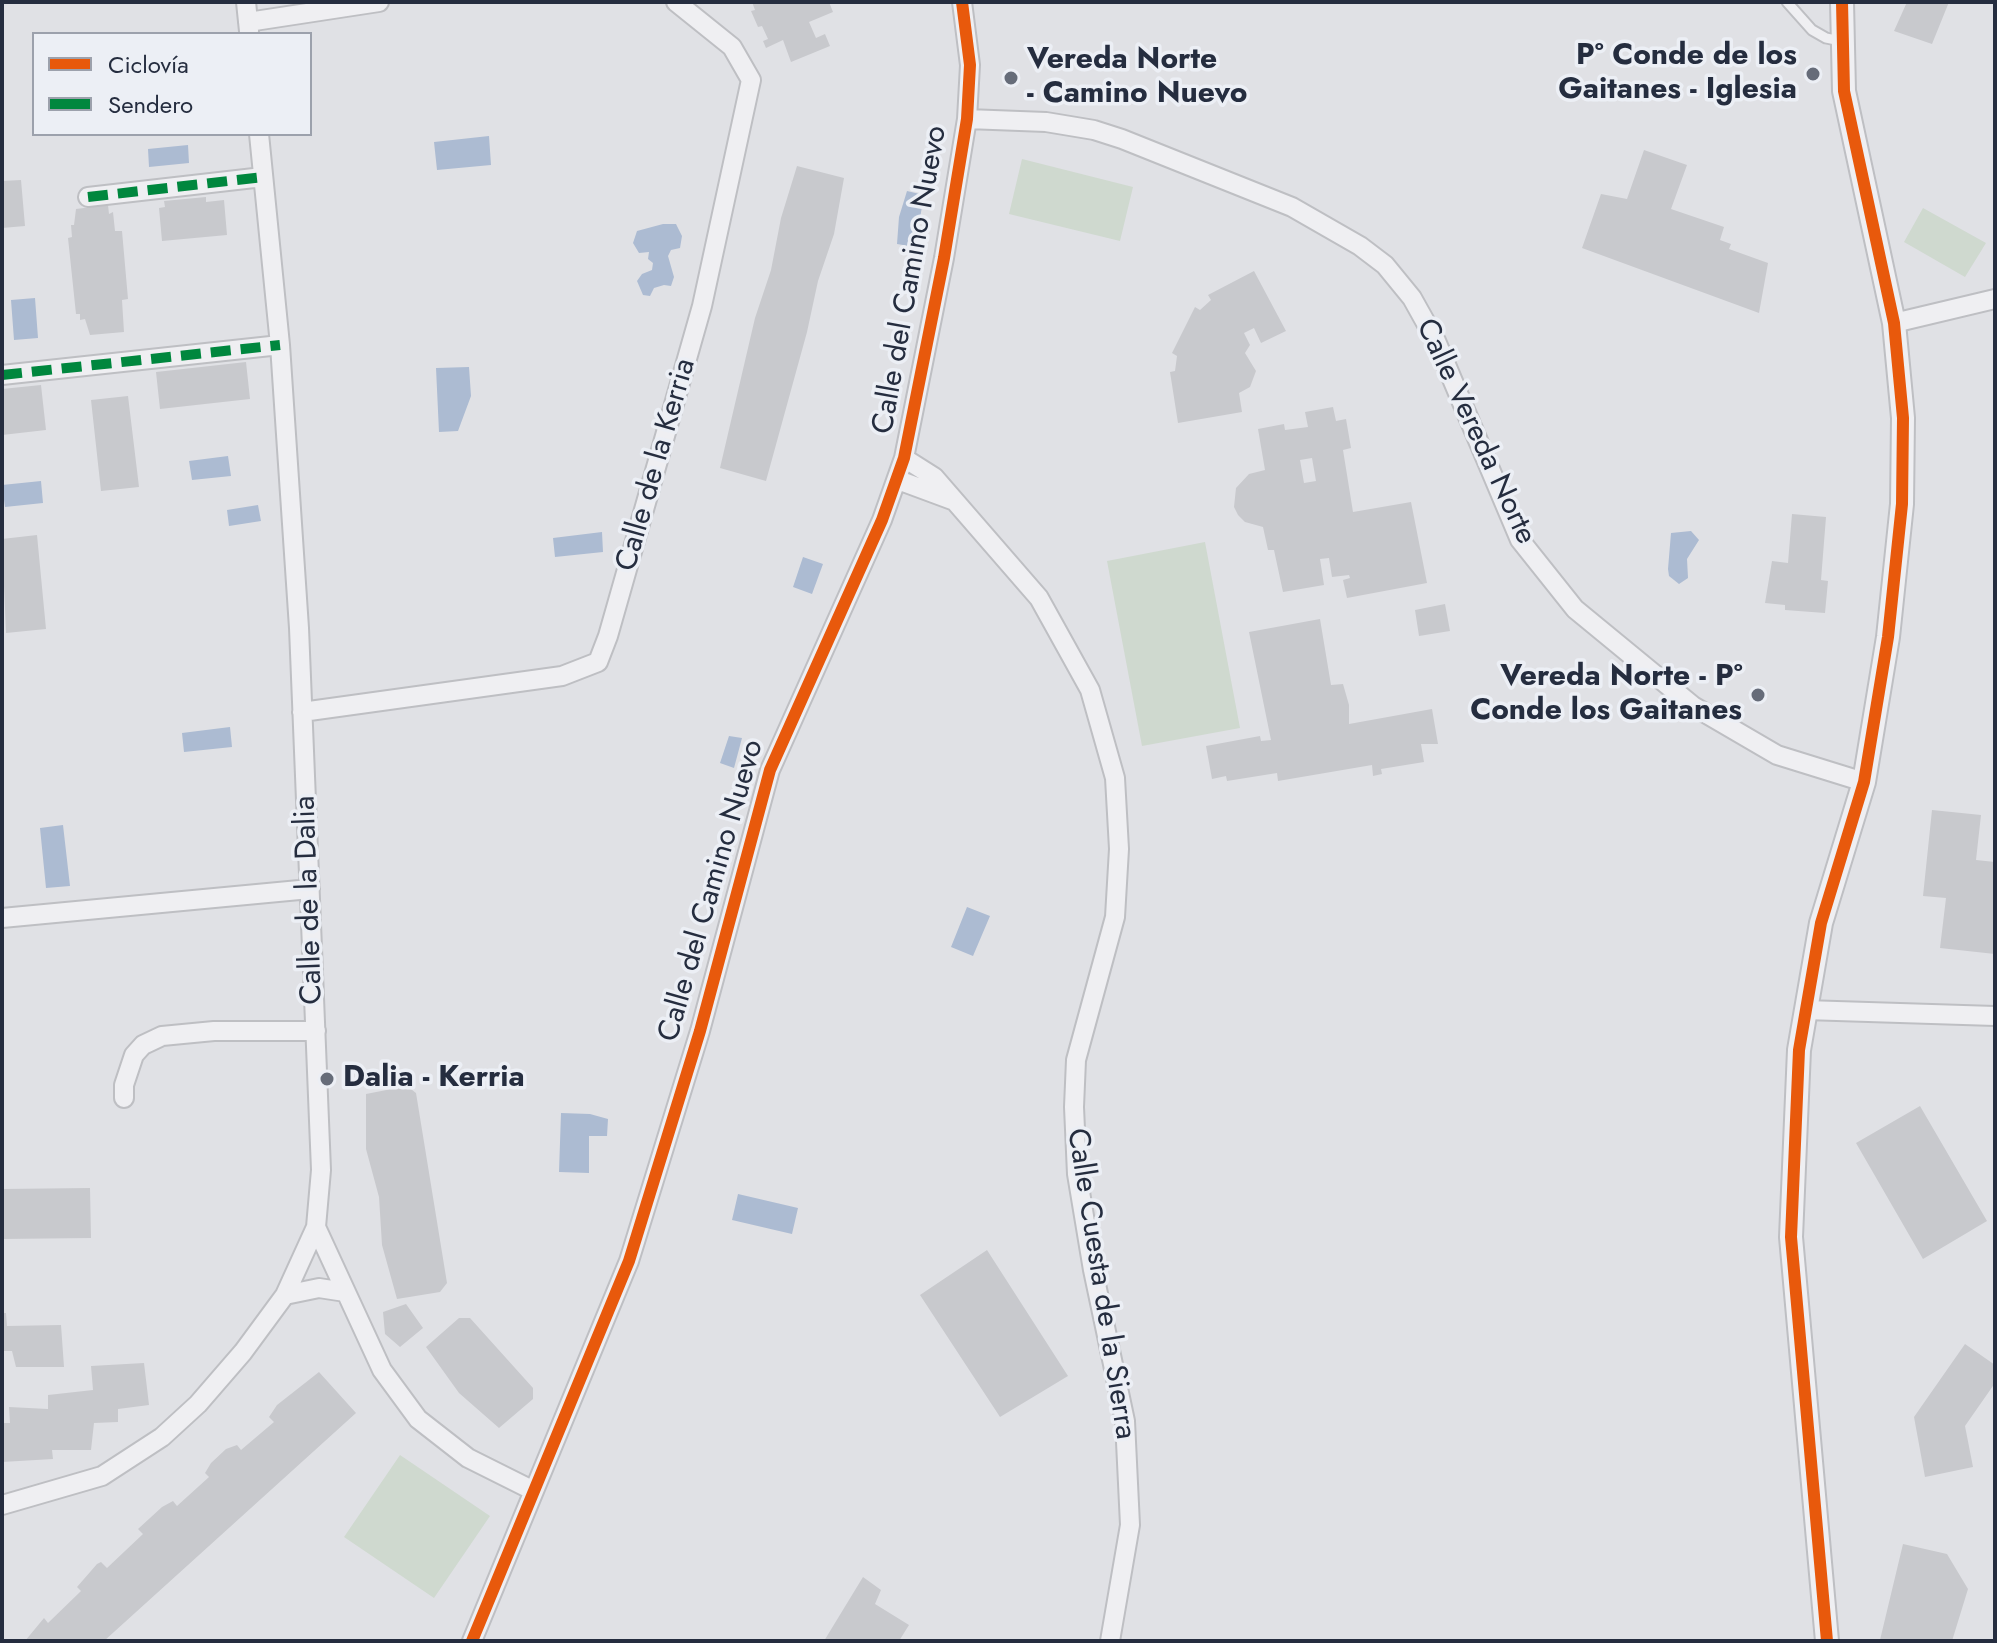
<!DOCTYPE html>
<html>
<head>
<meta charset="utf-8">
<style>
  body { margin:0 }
  #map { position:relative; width:1997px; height:1643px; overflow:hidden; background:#e0e1e5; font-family:Jost,sans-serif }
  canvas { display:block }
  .frame { position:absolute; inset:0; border:4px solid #252d3f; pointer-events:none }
  .legend { position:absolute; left:32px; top:32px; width:280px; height:104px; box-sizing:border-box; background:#eceff5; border:2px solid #9ca1ac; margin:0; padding:10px 14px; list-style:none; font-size:24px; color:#252d3f }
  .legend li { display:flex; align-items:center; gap:16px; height:40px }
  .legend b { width:40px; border:2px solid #9ca1ac }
</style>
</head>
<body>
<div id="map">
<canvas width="1997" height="1643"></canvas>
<div class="frame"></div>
<ul class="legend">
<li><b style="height:10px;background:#e8590c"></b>Ciclovía</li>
<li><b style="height:10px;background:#00873e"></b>Sendero</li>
</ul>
</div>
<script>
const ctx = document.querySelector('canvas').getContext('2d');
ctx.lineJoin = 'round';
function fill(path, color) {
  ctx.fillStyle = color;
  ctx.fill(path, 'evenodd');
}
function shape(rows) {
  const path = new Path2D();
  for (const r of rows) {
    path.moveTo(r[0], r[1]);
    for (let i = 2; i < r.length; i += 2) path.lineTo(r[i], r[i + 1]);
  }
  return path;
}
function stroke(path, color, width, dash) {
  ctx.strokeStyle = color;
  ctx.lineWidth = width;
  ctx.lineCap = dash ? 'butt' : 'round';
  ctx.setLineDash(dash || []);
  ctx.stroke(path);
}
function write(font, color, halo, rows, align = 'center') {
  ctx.font = font + ' Jost,sans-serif';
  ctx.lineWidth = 7;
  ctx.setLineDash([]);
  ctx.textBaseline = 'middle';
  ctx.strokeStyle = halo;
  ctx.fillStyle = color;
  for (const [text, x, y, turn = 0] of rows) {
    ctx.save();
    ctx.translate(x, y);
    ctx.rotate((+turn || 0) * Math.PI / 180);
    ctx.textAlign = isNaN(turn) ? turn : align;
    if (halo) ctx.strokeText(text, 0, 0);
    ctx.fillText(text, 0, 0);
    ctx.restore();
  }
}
const green = shape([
  [1022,159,1133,187,1120,241,1009,214],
  [1923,208,1986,243,1965,277,1904,242],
  [1205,542,1240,728,1142,746,1107,561],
  [400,1455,490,1516,434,1598,344,1537]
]);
const water = shape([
  [489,136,491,165,437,170,434,142],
  [188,145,189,163,149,167,148,149],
  [907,191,924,195,915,247,897,244,899,217],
  [663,224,676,224,682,236,680,248,671,250,668,256,674,277,671,286,664,285,654,288,650,296,643,295,637,281,642,274,652,270,653,263,648,259,649,252,639,253,633,243,637,231],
  [35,298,38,338,14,340,11,300],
  [469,367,471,396,458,431,439,432,436,368],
  [228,456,231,476,192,480,189,461],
  [41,481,43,503,5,507,2,485],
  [258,505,261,521,229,526,227,510],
  [1691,531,1699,540,1687,559,1688,578,1679,584,1669,576,1668,569,1671,533],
  [602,532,603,552,555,557,553,538],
  [803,557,823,564,812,594,793,587],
  [230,727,232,747,184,752,182,733],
  [729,736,742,738,734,768,720,763],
  [63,825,70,886,46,888,40,828],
  [967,907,990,916,973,956,951,947],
  [561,1113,590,1114,608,1119,607,1136,589,1136,589,1173,559,1172],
  [738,1194,798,1208,792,1234,732,1220]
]);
const building = shape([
  [752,2,829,2,833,12,809,22,816,38,825,34,830,46,791,62,783,40,766,48,763,41,768,39,762,26,758,27,751,11,755,10],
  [1907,2,1949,2,1932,44,1894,31],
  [1644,150,1687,165,1671,209,1724,227,1720,240,1731,244,1729,249,1768,263,1759,313,1582,248,1601,194,1627,199],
  [797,166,844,178,834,234,818,281,807,332,766,481,720,468,755,318,771,270,781,218],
  [21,180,25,226,2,228,2,181],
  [206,197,206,202,224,200,227,235,162,241,159,208,165,207,164,201],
  [108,205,109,214,113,212,115,231,122,231,128,299,122,300,124,332,90,335,85,319,80,320,80,314,76,314,68,238,72,237,71,225,74,225,76,209],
  [1254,271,1286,331,1261,343,1254,328,1244,333,1250,345,1245,353,1256,371,1250,387,1239,393,1242,412,1178,423,1170,372,1175,371,1177,356,1172,353,1195,307,1200,310,1211,300,1208,295],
  [246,362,250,399,160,409,156,372],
  [41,385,46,430,2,435,2,389],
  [128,396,139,487,101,491,91,400],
  [1333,407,1336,421,1346,419,1351,448,1343,450,1353,512,1411,502,1427,583,1347,598,1343,580,1350,578,1349,575,1332,577,1329,558,1320,559,1324,585,1283,592,1274,550,1268,550,1263,527,1245,522,1238,515,1234,507,1236,488,1249,474,1265,470,1258,429,1284,424,1285,430,1308,427,1305,412],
  [1312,458,1316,481,1304,483,1300,460],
  [1792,514,1826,517,1821,580,1828,581,1825,613,1785,610,1785,605,1765,603,1772,561,1788,563],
  [37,535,46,629,6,633,2,539],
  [1445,604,1450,631,1419,636,1415,610],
  [1320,619,1331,685,1343,684,1349,705,1349,724,1432,709,1438,744,1421,744,1424,762,1381,769,1382,774,1373,776,1372,765,1278,781,1277,773,1227,781,1226,776,1212,779,1206,746,1260,736,1261,741,1271,740,1249,632],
  [1932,810,1981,815,1976,860,1995,862,1995,954,1940,948,1946,898,1923,896],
  [407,1086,416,1093,447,1283,440,1292,397,1299,382,1245,379,1197,366,1149,366,1094],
  [1920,1106,1987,1221,1923,1259,1856,1143],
  [90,1188,91,1238,2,1239,2,1189],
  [987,1250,1068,1376,1000,1417,920,1295],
  [406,1304,423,1328,400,1347,385,1334,383,1312],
  [2,1313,6,1313,7,1326,61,1325,64,1367,16,1367,12,1351,2,1351],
  [459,1318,470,1318,533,1388,533,1399,499,1428,459,1393,426,1347],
  [1965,1344,1995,1365,1995,1383,1965,1426,1973,1467,1925,1477,1914,1417],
  [144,1363,149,1405,118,1409,118,1422,94,1423,91,1450,52,1450,53,1459,2,1462,2,1423,10,1423,9,1407,48,1409,48,1395,93,1390,91,1366],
  [319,1372,356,1413,104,1641,25,1641,44,1618,48,1623,81,1591,77,1587,97,1564,101,1562,107,1568,143,1534,138,1529,162,1507,173,1501,177,1506,209,1477,205,1473,211,1463,226,1449,237,1445,241,1450,274,1422,269,1417,277,1405],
  [1903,1544,1947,1554,1968,1589,1952,1641,1880,1640],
  [863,1577,881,1590,875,1604,909,1625,899,1641,824,1641]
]);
const service = shape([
  [1787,2,1812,30,1826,38,1841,41]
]);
const minor = shape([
  [246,2,249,31],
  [248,22,379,2],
  [967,119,1046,122,1094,130,1122,139,1292,207,1360,246,1385,265,1412,298,1436,341,1520,540,1575,609,1693,706,1777,755,1864,782],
  [88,197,263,177],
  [1894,323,1995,299],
  [2,375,280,345],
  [904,458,934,477,1039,598,1090,690,1115,778,1119,849,1115,917,1076,1060,1074,1107,1077,1174,1093,1270,1125,1421,1130,1525,1110,1641],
  [898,480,952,500],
  [302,712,562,676,598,662,608,636,702,306,751,80,732,47,676,2],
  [2,918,310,889],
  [1805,1010,1995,1016],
  [124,1098,124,1085,134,1055,143,1045,162,1036,214,1031,316,1031],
  [316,1227,382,1370,418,1419,468,1458,534,1491],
  [285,1295,319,1288,345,1292],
  [2,1505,102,1476,162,1437,198,1404,243,1352,285,1295,316,1227,321,1170,299,628,280,345,259,134],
  [472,1641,629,1261,700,1031,770,770,882,520,904,458,944,258,967,119,970,65,962,2]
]);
const tertiary = shape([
  [1827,1641,1791,1237,1799,1050,1821,923,1864,782,1888,637,1902,504,1903,418,1894,323,1844,91,1842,2]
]);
const quiet = shape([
  [88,197,263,177],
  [2,375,280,345]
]);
const cycleway = shape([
  [472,1641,629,1261,700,1031,770,770,882,520,904,458,944,258,967,119,970,65,962,2],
  [1827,1641,1791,1237,1799,1050,1821,923,1864,782,1888,637,1902,504,1903,418,1894,323,1844,91,1842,2]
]);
const markers = [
  [1813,74,8,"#666c79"],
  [1011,78,8,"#666c79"],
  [1758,695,8,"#666c79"],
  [327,1079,8,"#666c79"]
];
const poiNames = [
  ["Pº Conde de los",1797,57],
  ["Gaitanes - Iglesia",1797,91],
  ["Vereda Norte",1027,61,"left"],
  ["- Camino Nuevo",1027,95,"left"],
  ["Vereda Norte - Pº",1742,678],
  ["Conde los Gaitanes",1742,712],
  ["Dalia - Kerria",343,1079,"left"]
];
const streetNames = [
  ["Calle del Camino Nuevo",911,280,-80],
  ["Calle Vereda Norte",1475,432,65],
  ["Calle de la Kerria",657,465,-74],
  ["Calle del Camino Nuevo",712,891,-74],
  ["Calle de la Dalia",310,900,-92],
  ["Calle Cuesta de la Sierra",1100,1284,81]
];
fill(green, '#cfd9cf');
fill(water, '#acbbd2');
fill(building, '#c8c9cd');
stroke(service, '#bebfc3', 13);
stroke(minor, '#bebfc3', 22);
stroke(tertiary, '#bebfc3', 26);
stroke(service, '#efeff2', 9);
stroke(minor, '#efeff2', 18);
stroke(tertiary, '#efeff2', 22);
stroke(quiet, '#00873e', 10, [20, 10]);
stroke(cycleway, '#e8590c', 12);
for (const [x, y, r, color] of markers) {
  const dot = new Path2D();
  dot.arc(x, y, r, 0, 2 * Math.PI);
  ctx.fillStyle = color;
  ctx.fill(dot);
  stroke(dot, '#eceff5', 3);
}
write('bold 30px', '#252d3f', '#eceff5', poiNames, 'right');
write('30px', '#252d3f', '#eceff5', streetNames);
</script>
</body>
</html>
